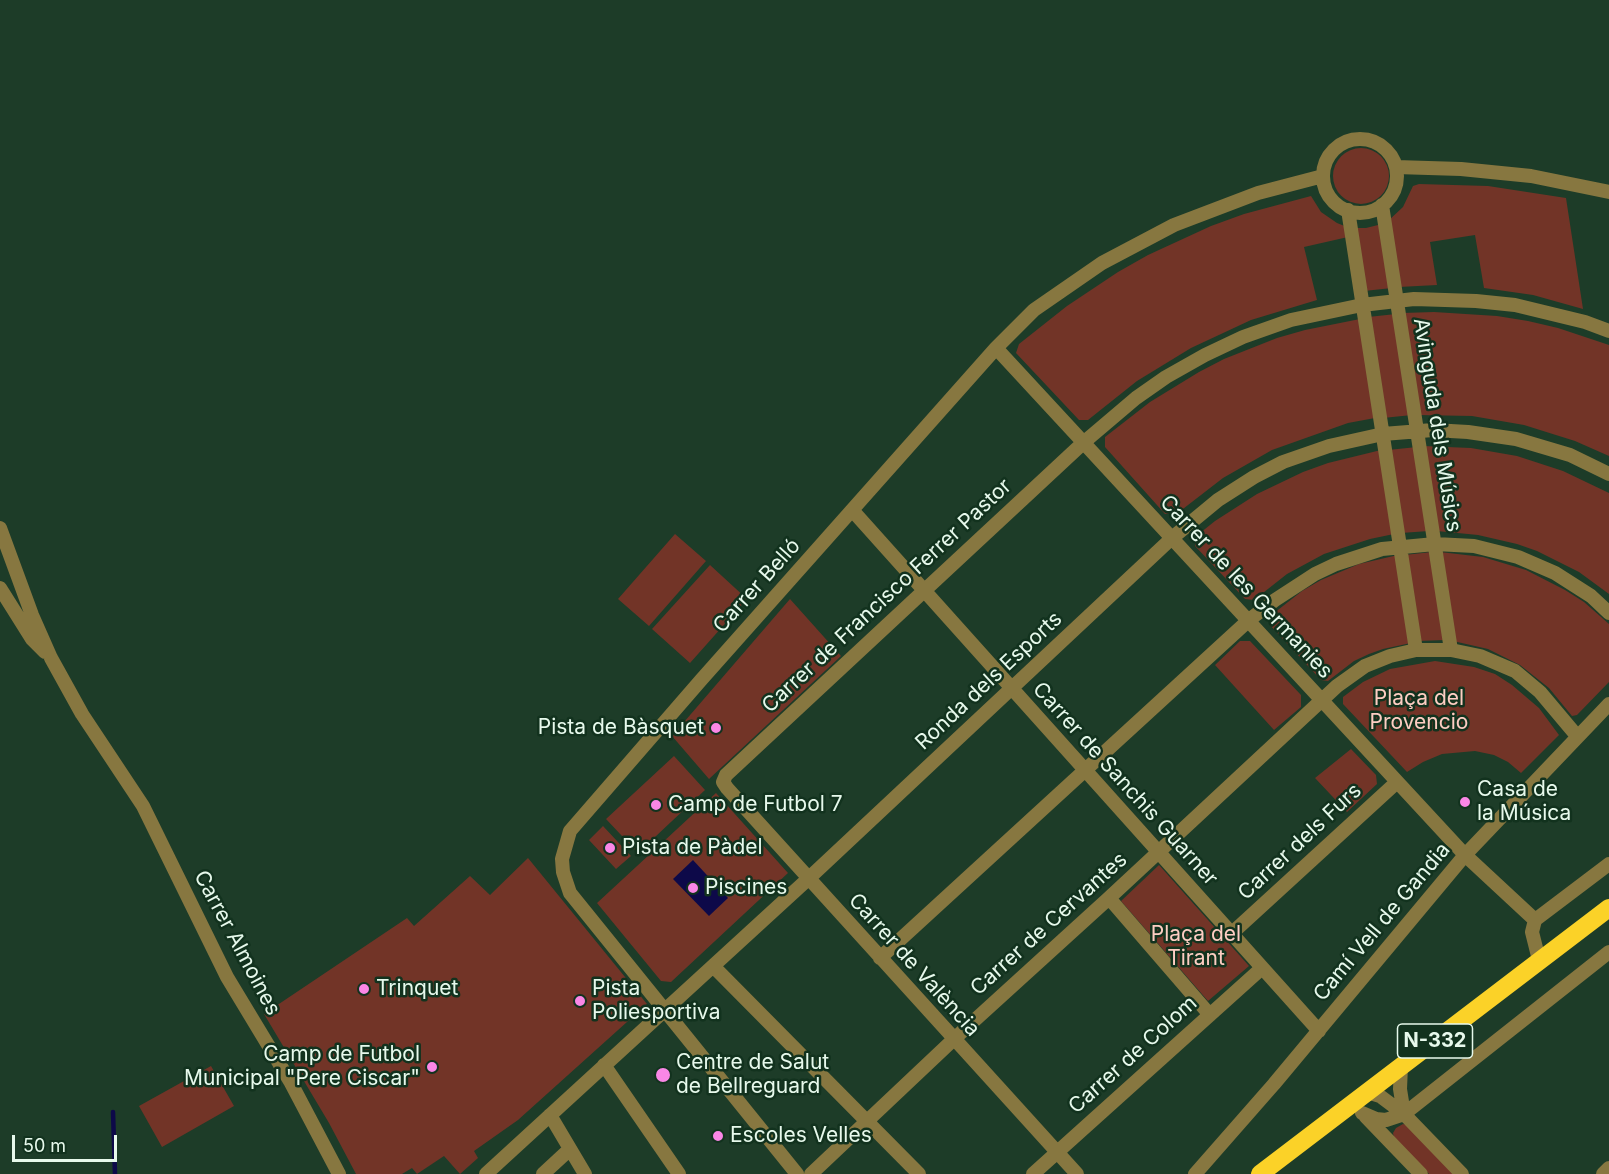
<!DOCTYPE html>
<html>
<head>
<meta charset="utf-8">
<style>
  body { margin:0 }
  #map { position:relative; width:1609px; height:1174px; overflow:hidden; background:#1d3c28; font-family:Inter,sans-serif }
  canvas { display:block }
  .scale { position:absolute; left:12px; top:1135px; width:105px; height:27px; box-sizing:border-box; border:3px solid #e7f9ec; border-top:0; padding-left:8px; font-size:18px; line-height:21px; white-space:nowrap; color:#e7f9ec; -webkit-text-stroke:4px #12321e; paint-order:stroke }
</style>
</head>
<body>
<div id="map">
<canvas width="1609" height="1174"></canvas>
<div class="scale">50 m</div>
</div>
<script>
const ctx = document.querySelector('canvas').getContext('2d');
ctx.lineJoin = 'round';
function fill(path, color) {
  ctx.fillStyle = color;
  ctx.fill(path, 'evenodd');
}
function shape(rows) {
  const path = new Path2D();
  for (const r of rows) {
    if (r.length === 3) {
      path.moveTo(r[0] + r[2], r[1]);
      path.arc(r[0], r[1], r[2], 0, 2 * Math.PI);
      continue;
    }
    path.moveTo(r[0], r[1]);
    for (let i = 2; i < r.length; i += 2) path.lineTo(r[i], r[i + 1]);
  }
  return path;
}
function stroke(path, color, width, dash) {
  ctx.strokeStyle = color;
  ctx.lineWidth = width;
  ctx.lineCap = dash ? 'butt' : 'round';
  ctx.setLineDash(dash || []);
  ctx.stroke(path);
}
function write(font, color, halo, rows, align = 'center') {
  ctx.font = font + ' Inter,sans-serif';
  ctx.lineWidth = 5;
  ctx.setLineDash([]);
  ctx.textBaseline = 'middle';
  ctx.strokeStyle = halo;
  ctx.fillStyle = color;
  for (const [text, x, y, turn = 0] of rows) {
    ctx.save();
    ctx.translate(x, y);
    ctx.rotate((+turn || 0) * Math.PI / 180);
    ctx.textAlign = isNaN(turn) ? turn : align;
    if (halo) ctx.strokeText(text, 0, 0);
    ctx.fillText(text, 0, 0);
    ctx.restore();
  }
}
const green = shape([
  [1361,176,28],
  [1419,184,1488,186,1566,198,1583,309,1533,295,1484,288,1475,235,1430,242,1437,285,1399,287,1388,221,1403,207,1413,186],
  [1311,196,1321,212,1337,223,1347,227,1348,237,1304,247,1317,300,1251,320,1191,348,1137,381,1088,420,1079,420,1016,353,1019,344,1067,306,1118,272,1148,255,1211,226,1244,214],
  [1382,224,1392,288,1364,291,1354,228,1366,228],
  [1434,312,1497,316,1528,321,1558,328,1609,345,1609,456,1575,441,1524,425,1472,416,1418,415,1402,313],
  [1396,314,1412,415,1383,418,1368,317],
  [1360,319,1375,418,1348,423,1272,450,1223,478,1179,512,1165,514,1105,447,1105,437,1150,402,1199,372,1224,359,1277,338,1305,330],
  [1423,446,1471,448,1517,456,1563,471,1609,493,1609,594,1579,572,1537,551,1517,544,1478,535,1437,531],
  [1417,447,1429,531,1401,533,1388,450],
  [1381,450,1394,534,1370,539,1324,554,1287,574,1254,600,1245,599,1195,546,1195,537,1215,521,1257,494,1303,472,1328,463],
  [675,534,706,561,649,626,618,599],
  [1432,552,1446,640,1417,641,1404,555],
  [1440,552,1483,557,1526,570,1565,590,1584,602,1609,624,1609,682,1577,715,1572,716,1549,688,1520,665,1488,649,1453,641],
  [1398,555,1411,643,1383,649,1369,654,1354,661,1328,681,1321,680,1269,624,1269,617,1302,591,1321,580,1359,564],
  [710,565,747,599,690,663,652,629],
  [790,599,841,656,709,779,672,736],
  [1240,641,1250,641,1301,695,1301,707,1274,730,1215,665],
  [1435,661,1474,667,1495,674,1512,685,1539,708,1559,735,1521,773,1508,762,1494,755,1475,751,1442,754,1423,762,1407,772,1343,704,1343,697,1363,682,1390,669],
  [1351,749,1376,775,1377,784,1347,812,1315,778],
  [674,756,705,790,638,853,606,819],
  [716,793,788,873,671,982,661,981,597,903],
  [603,826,631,856,616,869,589,840],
  [528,858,647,1004,518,1120,474,1151,478,1158,460,1174,444,1156,417,1174,412,1168,402,1174,356,1174,329,1123,264,1014,407,918,414,926,470,876,490,895],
  [1159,865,1249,966,1208,1001,1121,901],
  [211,1066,234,1106,162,1147,139,1106],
  [1403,1124,1407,1125,1454,1174,1429,1174,1394,1138,1393,1133,1396,1128]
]);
const water = shape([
  [693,860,728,898,709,916,673,879]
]);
const stream = shape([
  [113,1112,115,1174]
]);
const minor = shape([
  [1360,176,37],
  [1396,167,1461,169,1531,176,1609,192],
  [1382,205,1451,650],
  [1348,210,1416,650],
  [996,348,1465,855,1535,920],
  [853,511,1319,1031],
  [0,528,32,615,51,658,82,714,143,806,227,977,291,1083,339,1174],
  [0,588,32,639,45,652],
  [1109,898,1210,1015],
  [1535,920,1609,864],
  [1535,920,1532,932,1539,960],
  [1231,934,1397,782],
  [880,958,1249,620,1275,600,1315,574,1336,564,1382,549,1435,544,1474,546,1518,557,1555,573,1591,596,1609,613],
  [713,966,919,1174],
  [604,1065,679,1174],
  [1401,1066,1400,1089,1404,1114],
  [1367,1092,1380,1096,1404,1114,1462,1174],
  [1362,1113,1376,1119,1386,1120,1404,1114,1609,952],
  [550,1115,585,1174],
  [1366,1117,1421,1174],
  [486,1174,808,879,1172,538,1218,500,1254,477,1283,462,1329,446,1383,434,1433,430,1468,432,1516,439,1570,455,1609,474],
  [543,1174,570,1149],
  [797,1174,570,893,563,872,562,859,570,831,701,680,996,348,1034,310,1102,263,1174,225,1258,193,1323,176],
  [811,1174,954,1039,1109,898,1337,686,1365,666,1390,656,1416,650,1451,650,1480,656,1515,671,1540,692,1577,736],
  [1033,1174,1262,968],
  [1077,1174,727,788,723,782,726,775,1083,443,1136,398,1166,377,1205,355,1243,337,1291,320,1362,305,1414,299,1476,301,1515,305,1585,322,1609,331],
  [1195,1174,1274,1084,1465,855,1609,704],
  [1603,1174,1609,1168]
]);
const highway = shape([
  [1260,1174,1609,908]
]);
const markers = [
  [716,728,6,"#fa87e6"],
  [1465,802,6,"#fa87e6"],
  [656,805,6,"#fa87e6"],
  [610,848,6,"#fa87e6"],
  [693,888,6,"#fa87e6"],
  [364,989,6,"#fa87e6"],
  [580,1001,6,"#fa87e6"],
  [432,1067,6,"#fa87e6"],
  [663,1075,8,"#fa87e6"],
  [718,1136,6,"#fa87e6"]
];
const shields = [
  [1435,1041,75]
];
const shieldNames = [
  ["N-332",1435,1041]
];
const streetNames = [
  ["Avinguda dels Músics",1437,425,81],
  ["Carrer Belló",757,586,-48],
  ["Carrer de les Germanies",1246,587,47],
  ["Carrer de Francisco Ferrer Pastor",887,596,-43],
  ["Ronda dels Esports",989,681,-43],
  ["Carrer de Sanchis Guarner",1125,784,48],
  ["Carrer dels Furs",1300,842,-43],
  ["Camí Vell de Gandia",1382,922,-50],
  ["Carrer de Cervantes",1049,924,-42],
  ["Carrer Almoines",237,943,62],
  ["Carrer de València",914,965,48],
  ["Carrer de Colom",1133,1055,-42]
];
const parkNames = [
  ["Plaça del",1419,699],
  ["Provencio",1419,723],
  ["Plaça del",1196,935],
  ["Tirant",1196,959]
];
const poiNames = [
  ["Pista de Bàsquet",704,728,"right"],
  ["Casa de",1477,790],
  ["la Música",1477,814],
  ["Camp de Futbol 7",668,805],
  ["Pista de Pàdel",622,848],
  ["Piscines",705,888],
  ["Trinquet",376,989],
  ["Pista",592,989],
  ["Poliesportiva",592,1013],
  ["Camp de Futbol",420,1055,"right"],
  ["Municipal \"Pere Ciscar\"",420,1079,"right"],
  ["Centre de Salut",676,1063],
  ["de Bellreguard",676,1087],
  ["Escoles Velles",730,1136]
];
fill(green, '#723427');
fill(water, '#0d0949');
stroke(stream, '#0d0949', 4.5);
stroke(minor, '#877740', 14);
stroke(highway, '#fbd228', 18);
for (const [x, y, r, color] of markers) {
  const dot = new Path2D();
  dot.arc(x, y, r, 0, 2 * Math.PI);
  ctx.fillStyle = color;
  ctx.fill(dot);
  stroke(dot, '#12321e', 2);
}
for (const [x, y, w] of shields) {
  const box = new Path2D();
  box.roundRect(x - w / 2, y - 17, w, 34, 4.5);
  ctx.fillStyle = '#12321e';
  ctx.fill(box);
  stroke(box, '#e7f9ec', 1.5);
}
write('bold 20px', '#e7f9ec', null, shieldNames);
write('21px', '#e7f9ec', '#12321e', streetNames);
write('21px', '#fdcdc2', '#12321e', parkNames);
write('21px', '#e7f9ec', '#12321e', poiNames, 'left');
</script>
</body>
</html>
